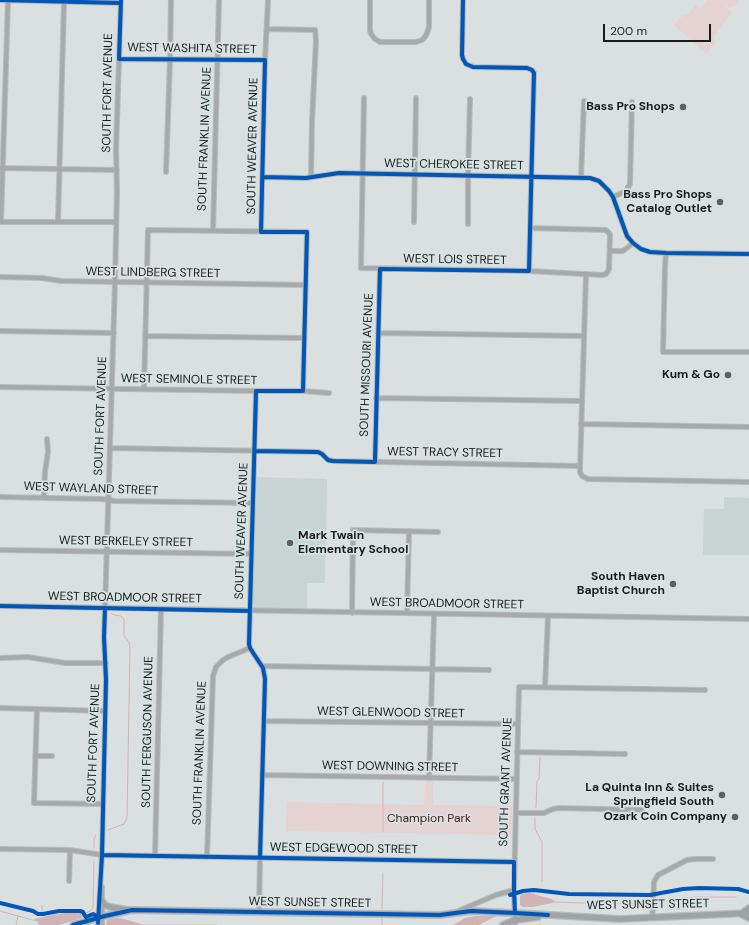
<!DOCTYPE html>
<html>
<head>
<meta charset="utf-8">
<style>
  body { margin:0 }
  #map { position:relative; width:749px; height:925px; overflow:hidden; background:#dae0e0; font-family:"DM Sans",sans-serif }
  canvas { display:block }
  .scale { position:absolute; left:603px; top:24px; width:108px; height:18px; box-sizing:border-box; border:2px solid #181b1b; border-top:0; padding-left:5px; font-size:12px; line-height:14px; white-space:nowrap; color:#181b1b; -webkit-text-stroke:3px #d8e2e2; paint-order:stroke }
</style>
</head>
<body>
<div id="map">
<canvas width="749" height="925"></canvas>
<div class="scale">200 m</div>
</div>
<script>
const ctx = document.querySelector('canvas').getContext('2d');
ctx.lineJoin = 'round';
function fill(path, color) {
  ctx.fillStyle = color;
  ctx.fill(path, 'evenodd');
}
function shape(rows) {
  const path = new Path2D();
  for (const r of rows) {
    path.moveTo(r[0], r[1]);
    for (let i = 2; i < r.length; i += 2) path.lineTo(r[i], r[i + 1]);
  }
  return path;
}
function stroke(path, color, width, dash) {
  ctx.strokeStyle = color;
  ctx.lineWidth = width;
  ctx.lineCap = dash ? 'butt' : 'round';
  ctx.setLineDash(dash || []);
  ctx.stroke(path);
}
function write(font, color, halo, rows, align = 'center') {
  ctx.font = font + ' "DM Sans",sans-serif';
  ctx.lineWidth = 3.5;
  ctx.setLineDash([]);
  ctx.textBaseline = 'middle';
  ctx.strokeStyle = halo;
  ctx.fillStyle = color;
  for (const [text, x, y, turn = 0] of rows) {
    ctx.save();
    ctx.translate(x, y);
    ctx.rotate((+turn || 0) * Math.PI / 180);
    ctx.textAlign = isNaN(turn) ? turn : align;
    if (halo) ctx.strokeText(text, 0, 0);
    ctx.fillText(text, 0, 0);
    ctx.restore();
  }
}
const built = shape([
  [257,477,327,479,325,583,307,583,307,610,257,609,253,607,252,605],
  [724,497,749,498,749,555,703,555,704,509,724,509]
]);
const green = shape([
  [708,0,740,0,735,6,733,5,731,8,728,6,726,7,732,13,720,27,721,28,712,38,716,42,706,54,674,25,684,14,686,16,696,5,700,9],
  [425,780,433,780,433,805,513,806,512,835,286,831,287,802,424,805]
]);
const water = shape([
  [530,893,551,899,557,902,532,907,523,907,520,905,520,896,522,894],
  [64,913,80,913,81,914,82,918,59,925,39,925,38,922,32,920,42,917],
  [475,916,496,916,479,925,453,925,465,918],
  [118,918,124,919,144,925,106,925,107,920,110,919]
]);
const stream = shape([
  [383,782,383,832],
  [536,808,537,781,539,779,540,757],
  [535,817,535,829,542,842,542,881],
  [108,830,124,824,127,818,130,648,129,642,124,636,124,619,121,616,114,615,111,613],
  [94,848,94,839,96,835],
  [556,902,581,903,648,903],
  [660,902,695,897,736,897],
  [646,903,647,898],
  [382,909,383,873],
  [0,911,32,920],
  [42,914,42,906],
  [81,916,83,914,90,911,93,908,94,861],
  [540,924,540,925],
  [16,925,18,916],
  [143,925,216,925],
  [382,925,382,919]
]);
const minor = shape([
  [0,0,121,3],
  [370,0,370,30,371,34,375,39,380,42,416,42,422,40,425,37,427,33,429,27,429,0],
  [463,0,462,55,463,59,466,64,473,67,527,68,532,70,534,73,529,271],
  [267,29,315,30,316,40,312,122,311,177],
  [119,59,265,60],
  [364,98,361,268,529,271,602,275,606,274,608,271,609,269,610,234,606,230,530,228],
  [0,168,117,170],
  [166,172,170,60,171,0],
  [263,177,306,178,339,173,590,178,599,181,609,191,613,197,627,236,633,243,641,249,650,252,666,253,749,254],
  [581,177,584,101],
  [613,197,626,191,630,184,632,102],
  [0,222,116,222],
  [1,222,8,0],
  [58,222,64,2],
  [414,222,416,98],
  [468,224,468,176,470,99],
  [213,231,219,0],
  [261,232,265,60,268,0],
  [610,251,623,251,633,243],
  [666,253,665,266,663,352,749,352],
  [586,274,580,469,580,472,582,476,588,479,749,482],
  [0,277,42,278,61,281,306,285],
  [0,331,114,333],
  [378,333,584,336],
  [145,336,304,338],
  [0,387,256,391,303,391,329,393],
  [144,389,148,230,307,232,303,391],
  [256,391,249,644,250,648,263,668,265,679,260,858,259,912],
  [376,398,582,401],
  [581,424,749,427],
  [110,448,318,452,322,454,328,460,334,461,580,466],
  [375,462,380,269],
  [0,497,102,499,114,501,253,503],
  [44,498,45,472,48,452,47,439],
  [0,550,251,554],
  [0,606,749,619],
  [352,613,353,530,438,532],
  [407,613,409,531],
  [0,658,28,657,65,663,106,663],
  [262,666,489,670],
  [545,687,548,616],
  [0,708,105,711],
  [37,709,34,803,103,804],
  [264,721,518,724],
  [517,752,625,754],
  [35,756,52,756],
  [262,775,517,779],
  [429,778,434,614],
  [516,813,544,813,553,809,559,808,642,810],
  [0,849,70,850,102,855,514,862],
  [155,855,161,609],
  [207,857,213,676,216,667,223,660,228,657,250,648],
  [69,881,70,850],
  [102,887,102,925],
  [458,911,496,895,514,890],
  [652,918,653,907,654,882,658,875,687,860,694,859,713,859],
  [98,925,102,855,106,680,104,637,105,608,115,282,117,191,116,150,121,0],
  [515,925,514,890,519,687,705,690]
]);
const major = shape([
  [102,901,105,905,110,907,128,910],
  [749,908,741,914,749,918],
  [73,925,105,916,132,910,440,915,471,911,515,913,620,919,749,913],
  [503,925,515,920,538,917]
]);
const cycleway = shape([
  [0,0,121,3],
  [121,0,119,59,265,60,261,232,307,232,303,391,256,391,249,644,250,648,263,668,265,679,260,858],
  [263,177,306,178,339,173,590,178,599,181,609,191,613,197,627,236,633,243,641,249,650,252,666,253,749,254],
  [255,451,318,452,322,454,328,460,332,461,375,462,380,269,529,271,534,73,532,70,527,68,473,67,466,64,463,59,462,55,463,0],
  [0,606,250,611],
  [102,855,514,862,514,890,515,913],
  [510,895,523,891,534,890,569,894,650,895,683,889,699,888,738,889,749,892],
  [0,903,33,911,38,914,43,914,59,911,80,911,83,912,85,916,86,917,93,914,95,915],
  [98,923,102,855,106,680,104,637,105,608],
  [73,925,105,916,132,910,440,915,471,911,515,913,548,915]
]);
const markers = [
  [683,107,4,"#5c6060"],
  [720,202,4,"#5c6060"],
  [728,375,4,"#5c6060"],
  [290,543,4,"#5c6060"],
  [673,584,4,"#5c6060"],
  [722,795,4,"#5c6060"],
  [735,817,4,"#5c6060"]
];
const streetNames = [
  ["WEST WASHITA STREET",192,49,1],
  ["SOUTH FORT AVENUE",108,93,-89],
  ["SOUTH FRANKLIN AVENUE",205,139,-88],
  ["SOUTH WEAVER AVENUE",253,146,-89],
  ["WEST CHEROKEE STREET",454,165,1],
  ["WEST LOIS STREET",455,260,1],
  ["WEST LINDBERG STREET",153,273,1],
  ["SOUTH MISSOURI AVENUE",367,365,-88],
  ["WEST SEMINOLE STREET",189,380,1],
  ["SOUTH FORT AVENUE",101,416,-88],
  ["WEST TRACY STREET",445,453,1],
  ["WEST WAYLAND STREET",91,489,2],
  ["SOUTH WEAVER AVENUE",242,531,-88],
  ["WEST BERKELEY STREET",126,542,1],
  ["WEST BROADMOOR STREET",125,598,1],
  ["WEST BROADMOOR STREET",447,604,1],
  ["WEST GLENWOOD STREET",391,713,1],
  ["SOUTH FERGUSON AVENUE",148,732,-89],
  ["SOUTH FORT AVENUE",94,743,-88],
  ["SOUTH FRANKLIN AVENUE",200,753,-88],
  ["WEST DOWNING STREET",390,767,1],
  ["SOUTH GRANT AVENUE",506,782,-88],
  ["WEST EDGEWOOD STREET",344,849,1],
  ["WEST SUNSET STREET",310,903,1],
  ["WEST SUNSET STREET",648,905,-1]
];
const poiNames = [
  ["Bass Pro Shops",675,107],
  ["Bass Pro Shops",712,195],
  ["Catalog Outlet",712,209],
  ["Kum & Go",720,375],
  ["Mark Twain",298,536,"left"],
  ["Elementary School",298,550,"left"],
  ["South Haven",665,577],
  ["Baptist Church",665,591],
  ["La Quinta Inn & Suites",714,788],
  ["Springfield South",714,802],
  ["Ozark Coin Company",727,817]
];
const parkNames = [
  ["Champion Park",429,819]
];
fill(built, '#c8d4d4');
fill(green, '#e5d2d2');
fill(water, '#d0b3b4');
stroke(stream, '#d0b3b4', 1);
stroke(minor, '#b8bcbc', 6);
stroke(major, '#b8bcbc', 8);
stroke(minor, '#a7aaaa', 4);
stroke(major, '#9fa3a3', 5.5);
stroke(cycleway, '#0057b8', 4);
for (const [x, y, r, color] of markers) {
  const dot = new Path2D();
  dot.arc(x, y, r, 0, 2 * Math.PI);
  ctx.fillStyle = color;
  ctx.fill(dot);
  stroke(dot, '#d8e2e2', 1.5);
}
write('12px', '#181b1b', '#d8e2e2', streetNames);
write('bold 12px', '#181b1b', '#d8e2e2', poiNames, 'right');
write('12px', '#4a141a', '#d8e2e2', parkNames);
</script>
</body>
</html>
